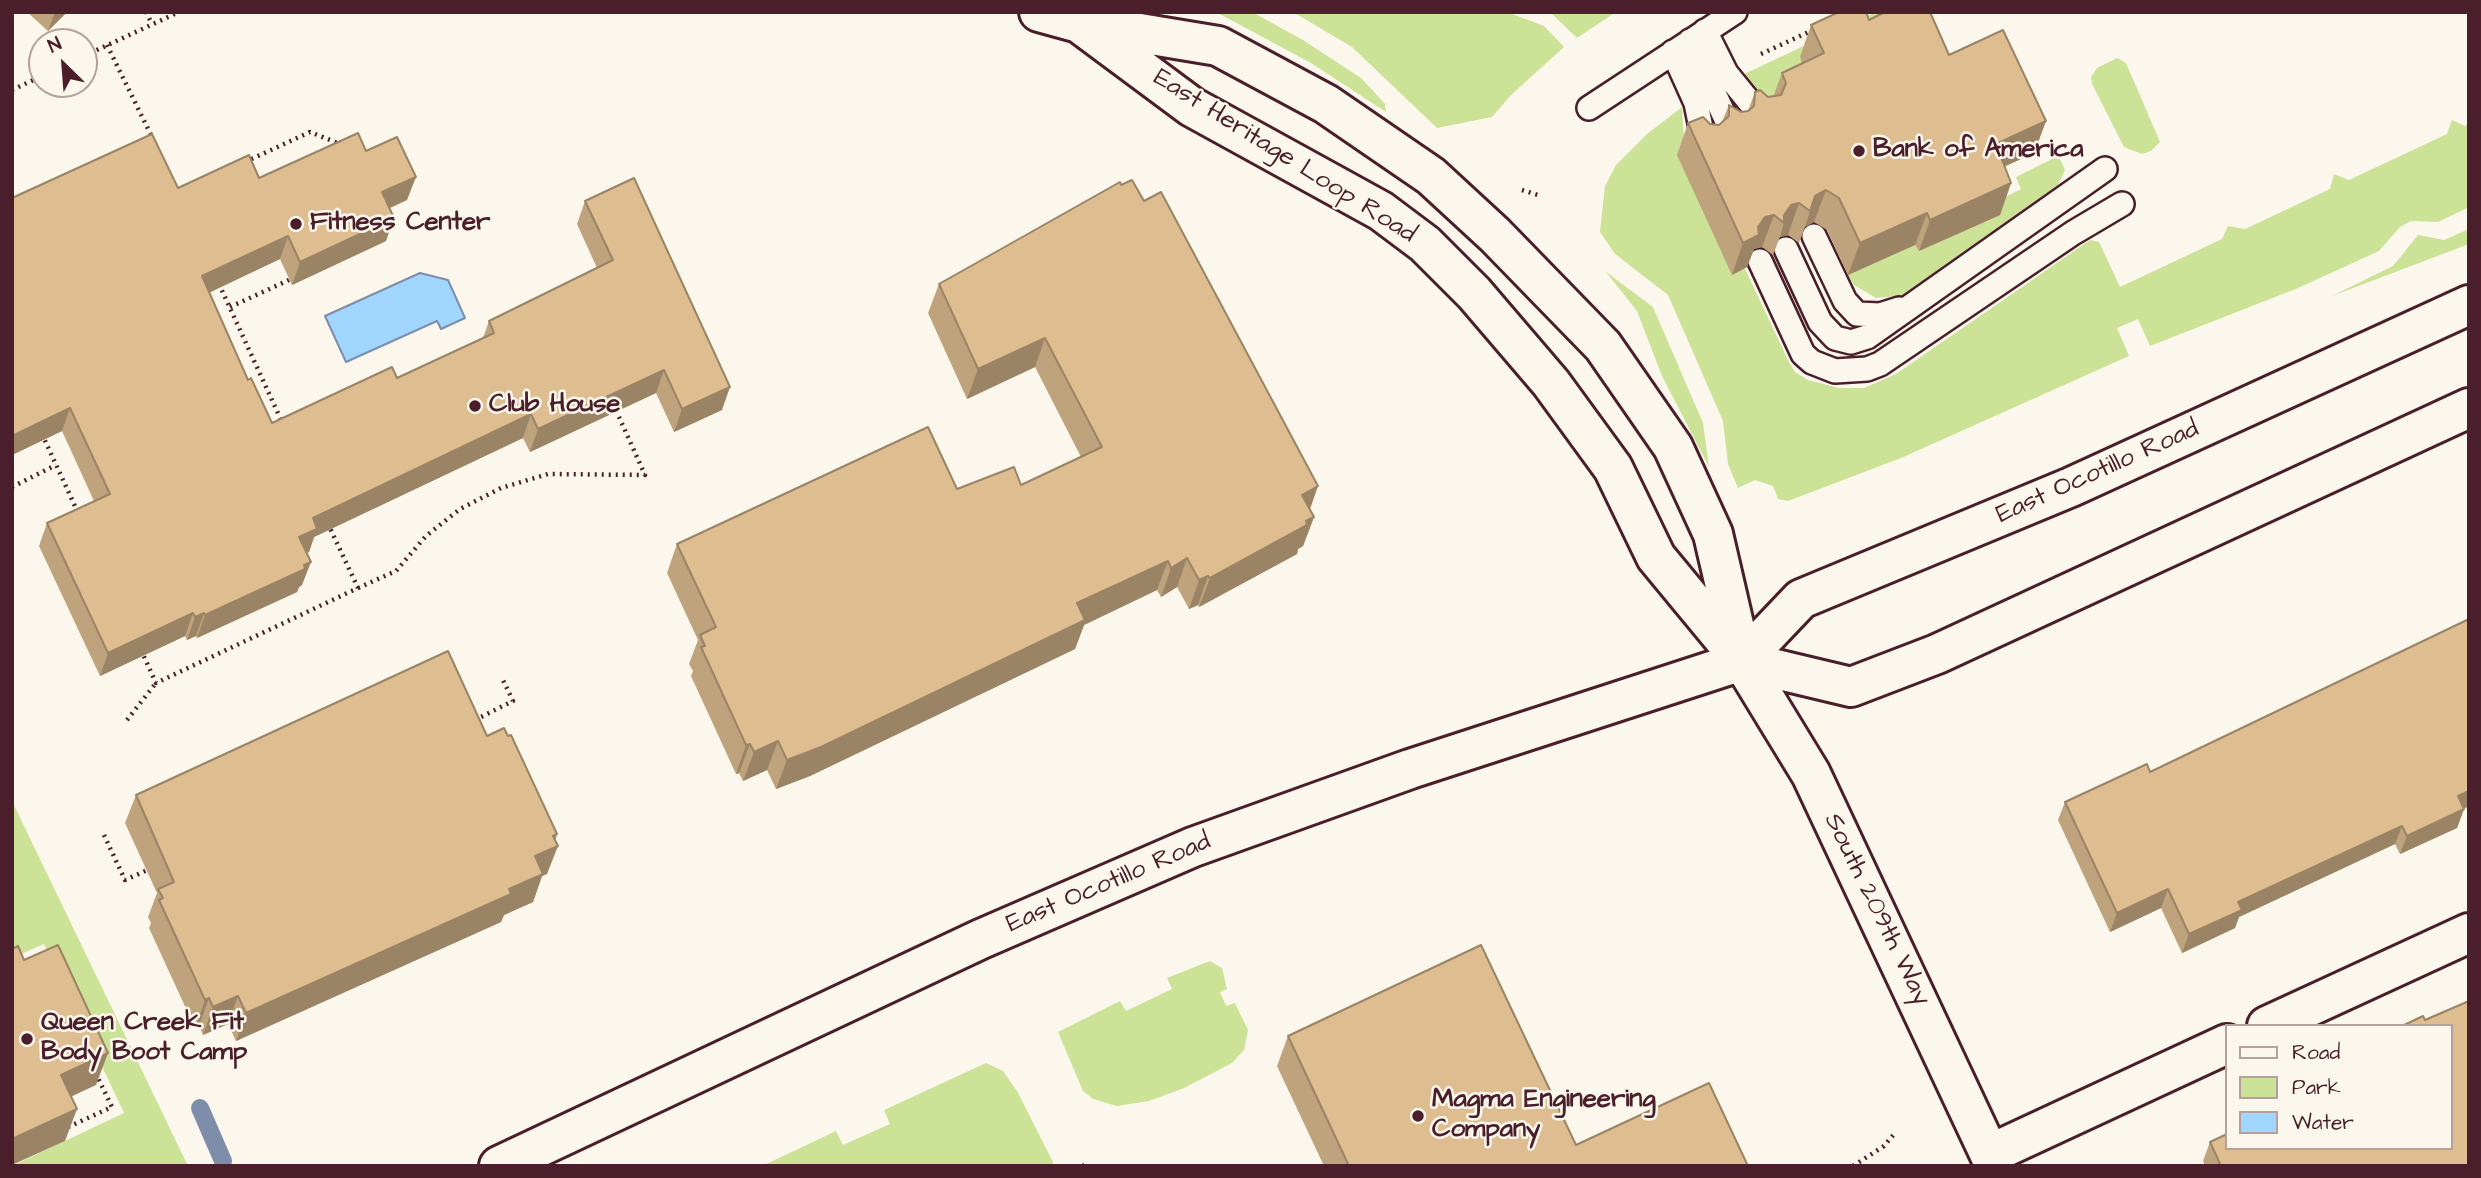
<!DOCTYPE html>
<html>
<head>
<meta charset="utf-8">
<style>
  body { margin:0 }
  #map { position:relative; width:2481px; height:1178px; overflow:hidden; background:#fbf7ec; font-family:"Architects Daughter",sans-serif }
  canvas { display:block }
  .frame { position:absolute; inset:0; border:14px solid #4a1f2b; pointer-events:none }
  .legend { position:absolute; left:2225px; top:1024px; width:228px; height:126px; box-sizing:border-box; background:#fbf7ec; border:2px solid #b4a19f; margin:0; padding:9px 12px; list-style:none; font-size:21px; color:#4a1f2b }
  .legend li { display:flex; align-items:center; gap:14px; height:35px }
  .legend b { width:35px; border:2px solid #b4a19f }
  .north { position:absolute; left:28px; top:28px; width:70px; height:70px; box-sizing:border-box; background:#fbf7ec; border:2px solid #b4a19f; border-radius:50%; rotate:335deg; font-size:19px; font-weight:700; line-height:28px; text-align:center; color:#4a1f2b }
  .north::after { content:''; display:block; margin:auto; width:24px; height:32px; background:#4a1f2b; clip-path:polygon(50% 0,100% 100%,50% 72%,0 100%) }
</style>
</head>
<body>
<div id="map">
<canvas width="2481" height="1178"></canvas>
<div class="frame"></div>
<ul class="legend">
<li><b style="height:9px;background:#fbf7ec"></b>Road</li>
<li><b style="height:19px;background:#cce297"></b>Park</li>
<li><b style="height:19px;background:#a0d6ff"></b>Water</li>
</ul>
<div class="north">N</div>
</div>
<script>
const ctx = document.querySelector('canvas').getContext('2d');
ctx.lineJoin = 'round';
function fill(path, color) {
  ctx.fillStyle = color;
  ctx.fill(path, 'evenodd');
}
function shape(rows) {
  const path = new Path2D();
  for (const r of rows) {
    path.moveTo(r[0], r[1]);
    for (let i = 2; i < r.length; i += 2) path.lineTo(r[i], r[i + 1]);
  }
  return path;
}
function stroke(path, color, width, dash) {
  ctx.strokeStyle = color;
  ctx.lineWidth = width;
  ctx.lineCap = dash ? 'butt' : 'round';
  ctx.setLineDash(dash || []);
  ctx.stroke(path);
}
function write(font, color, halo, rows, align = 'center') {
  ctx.font = font + ' "Architects Daughter",sans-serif';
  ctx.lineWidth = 5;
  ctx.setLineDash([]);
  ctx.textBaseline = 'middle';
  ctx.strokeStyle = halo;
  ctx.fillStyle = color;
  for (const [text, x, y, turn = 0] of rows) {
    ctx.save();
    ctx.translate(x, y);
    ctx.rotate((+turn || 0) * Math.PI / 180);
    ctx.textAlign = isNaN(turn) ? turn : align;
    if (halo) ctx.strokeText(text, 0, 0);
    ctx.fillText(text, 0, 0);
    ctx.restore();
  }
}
const green = shape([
  [1216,12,1252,12,1303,40,1361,78,1385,104,1386,112,1311,63],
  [1293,12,1507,12,1544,26,1564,47,1511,95,1492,117,1437,128,1352,47],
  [1550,12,1616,12,1577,38],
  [1876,12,1905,12,1800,57,1812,85,1770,105,1751,93,1740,76],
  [2117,58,2126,63,2160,142,2151,151,2142,154,2124,147,2092,84,2091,77,2097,68],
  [1682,107,1684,140,1789,362,1795,372,1808,380,1839,388,1864,388,1896,374,2090,240,2099,242,2120,287,2222,239,2228,226,2245,229,2330,189,2334,174,2349,180,2447,134,2452,120,2465,126,2469,124,2469,207,2438,222,2411,221,2400,227,2379,251,2298,288,2150,346,2138,319,2117,328,2129,356,1901,458,1788,501,1778,499,1773,486,1755,480,1738,488,1728,464,1723,421,1668,295,1615,254,1600,232,1605,186,1616,165,1647,134],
  [2054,158,2060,159,2065,170,2058,185,1901,296,1876,298,1854,285,1848,275,1915,245,1919,251,1999,215,1995,202,2021,189,2016,177],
  [2469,229,2469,244,2332,296,2393,266,2418,235,2444,240],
  [1606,272,1653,307,1703,423,1709,467,1662,376,1637,311],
  [12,801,188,1166,12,1166,124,1113,44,944,12,958],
  [1210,961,1222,968,1227,989,1220,992,1226,1006,1235,1003,1248,1030,1244,1050,1232,1063,1184,1088,1149,1101,1117,1106,1093,1099,1083,1091,1058,1032,1120,1001,1126,1011,1172,989,1167,978],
  [986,1063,1003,1071,1017,1091,1053,1162,1052,1166,762,1166,836,1131,843,1145,890,1124,884,1110]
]);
const water = shape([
  [420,273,448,280,465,318,441,329,437,321,346,362,325,316,420,273]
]);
const stream = shape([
  [200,1108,223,1161]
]);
const path = shape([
  [146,12,152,24],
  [107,45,153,139],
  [1761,54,1813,30],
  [84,56,179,12],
  [12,90,42,76],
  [245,162,310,132,340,144],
  [1522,190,1541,196],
  [219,284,282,422],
  [230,307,289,280],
  [42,434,79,515],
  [12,487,56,465],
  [358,588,396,571,426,536,460,509,501,488,548,474,645,475,615,408],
  [141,650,156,683,358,588,329,526],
  [127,720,156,683],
  [475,720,513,701,502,678],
  [104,835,125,880,152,868],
  [68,1127,112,1107,97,1076],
  [1083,1166,1088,1163],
  [1853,1166,1884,1146,1895,1133]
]);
const lane = shape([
  [1705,31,1726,73,1761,116],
  [1690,41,1731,130],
  [1673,52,1696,103,1704,143],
  [1589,108,1735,12],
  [1814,236,1845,301,1857,314,1880,315,1899,309],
  [1786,249,1820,322,1835,338,1851,342,1867,337,2105,169],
  [1760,261,1803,354,1812,362,1835,371,1867,369,1880,364,2073,233,2122,204]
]);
const street = shape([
  [2267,1026,2469,933],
  [1990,1154,2227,1044]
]);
const secondary = shape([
  [1039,12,1079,23,1218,46,1326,104,1431,176,1495,235,1603,346,1673,447,1713,534,1741,655],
  [1079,23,1192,107,1381,211,1425,244,1474,293,1551,383,1613,468,1656,557,1742,661,1811,774,1995,1166],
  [1742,661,1851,687,1937,654,2469,408],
  [499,1166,981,939,1193,847,1410,769,1742,661,1801,599,2071,487,2469,305]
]);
const wall = shape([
  [27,12,67,12,48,31],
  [1869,20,1949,55,2046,121,2034,153,2005,166,2011,183,2000,215,1919,251,1915,245,1848,275,1827,230,1814,222,1805,227,1799,243,1788,235,1780,237,1773,255,1762,247,1754,249,1747,267,1732,275,1677,155,1688,123,1719,125,1722,122,1729,105,1741,112,1748,111,1755,92,1768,97,1773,97,1782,73,1802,63,1800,57,1811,25],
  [366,151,407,200,390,208,386,241,292,285,280,259,209,292,248,380,272,423,397,378,483,338,489,321,597,268,577,224,585,201,722,410,674,432,656,393,530,452,523,438,314,537,309,552,306,553,302,585,299,587,297,592,197,638,196,636,187,640,185,636,100,676,39,546,47,523,94,501,62,431,12,455,12,198,178,188,259,178],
  [1120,182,1314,517,1303,546,1298,549,1297,554,1199,607,1198,605,1189,609,1177,587,1161,597,1157,590,1084,625,1075,649,810,776,776,789,767,770,743,781,739,773,736,774,691,676,693,671,689,664,698,640,667,573,677,544,957,489,1021,485,1081,457,1035,367,967,399,928,313,939,284],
  [2469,619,2469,806,2464,809,2457,828,2400,854,2395,844,2239,917,2235,928,2182,953,2161,908,2110,932,2058,820,2065,802,2150,772],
  [487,736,555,841,547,874,542,876,533,902,504,915,501,922,236,1041,228,1024,203,1035,199,1026,195,1028,149,928,151,923,148,917,157,893,125,823,136,795],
  [2425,1020,2469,1166,2205,1166,2203,1161,2210,1142,2451,1148],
  [1288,1036,1576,1145,1748,1166,1324,1166,1277,1066]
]);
const shadedWall = shape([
  [55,12,67,12,48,31],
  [2046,121,2034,153,1984,176,1996,144],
  [416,177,407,200,374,215,382,192],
  [2011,183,2000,215,1919,251,1930,220],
  [1826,190,1814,222,1805,227,1815,196],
  [1799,203,1788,235,1780,237,1784,223,1784,215,1791,205],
  [1927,213,1915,245,1848,275,1860,243],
  [1774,215,1762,247,1754,249,1747,267,1732,275,1743,243,1758,227,1765,217],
  [394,218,386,241,292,285,300,262],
  [288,236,280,259,194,300,202,276],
  [1045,338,1035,367,967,399,978,369],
  [664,370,656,393,530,452,538,429],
  [730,387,722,410,674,432,682,409],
  [70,408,62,431,12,455,12,436],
  [531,414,523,438,314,537,309,552,291,560,299,537,313,518],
  [1318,486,1308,515,1302,495],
  [1314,517,1303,546,1298,549,1297,554,1199,607,1210,578],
  [1187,558,1177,587,1161,597,1171,568],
  [1168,561,1157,590,1084,625,1075,649,810,776,776,789,787,760,1077,603],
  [311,562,302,585,299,587,297,592,197,638,205,615],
  [1208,576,1198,605,1189,609,1199,580],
  [193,613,185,636,100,676,108,653],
  [204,613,196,636,187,640,195,617],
  [778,741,767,770,743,781,754,752],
  [750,744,739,773,736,774,746,745],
  [2469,791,2469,806,2451,815,2458,796],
  [2464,809,2457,828,2400,854,2407,836],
  [2402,826,2395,844,2239,917,2235,928,2182,953,2189,934,2238,902],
  [557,834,553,848,558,846,547,874,542,876,533,902,504,915,501,922,236,1041,246,1013,509,889,535,856,553,836],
  [2168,889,2161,908,2110,932,2117,913],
  [238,996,228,1024,203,1035,213,1007],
  [209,998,199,1026,195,1028,205,1000],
  [108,1053,96,1085,49,1107,61,1075],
  [77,1109,65,1141,12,1165,12,1139]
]);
const building = shape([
  [1839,12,1866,12,1869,20,1885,12,1930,12,1949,55,2003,30,2046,121,1996,144,2011,183,1930,220,1927,213,1860,243,1839,198,1826,190,1815,196,1810,211,1799,203,1791,205,1784,215,1784,223,1774,215,1765,217,1758,227,1759,235,1743,243,1688,123,1703,117,1710,124,1719,125,1729,116,1729,105,1741,112,1748,111,1754,106,1755,92,1760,90,1768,97,1781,95,1786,83,1782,73,1824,53,1811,25,1839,12],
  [358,133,366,151,397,137,416,177,382,192,394,218,300,262,288,236,202,276,248,380,251,378,272,423,392,367,397,378,494,333,489,321,613,260,585,201,634,178,730,387,682,409,664,370,538,429,531,414,313,518,317,529,299,537,311,562,304,565,305,569,205,615,204,613,195,617,193,613,108,653,47,523,110,494,70,408,12,436,12,198,152,134,178,188,249,155,259,178,358,133],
  [1132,180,1144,201,1161,192,1318,486,1302,495,1314,517,1306,521,1307,525,1210,578,1208,576,1199,580,1187,558,1171,568,1168,561,1077,603,1085,620,821,747,787,760,778,741,754,752,750,744,746,745,701,647,705,646,700,635,716,627,677,544,928,427,957,489,1014,467,1021,485,1102,447,1045,338,978,369,939,284,1120,182,1121,185,1132,180],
  [2469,619,2469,791,2458,796,2464,809,2407,836,2402,826,2238,902,2242,910,2189,934,2168,889,2117,913,2065,802,2147,764,2150,772,2469,619],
  [448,651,487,736,504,728,508,736,511,735,557,834,553,836,558,846,535,856,543,874,509,889,511,894,246,1013,238,996,213,1007,209,998,205,1000,159,900,163,898,158,889,174,882,136,795,448,651],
  [58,945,108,1053,61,1075,77,1109,12,1139,12,949,18,946,24,960,58,945],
  [1481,945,1576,1145,1709,1083,1748,1166,1349,1166,1288,1036,1481,945],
  [2469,1001,2469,1166,2221,1166,2210,1142,2227,1134,2227,1148,2451,1148,2451,1026,2402,1026,2423,1016,2425,1020,2469,1001]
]);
const markers = [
  [1859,151,7,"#4a1f2b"],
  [296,224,7,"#4a1f2b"],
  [475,406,7,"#4a1f2b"],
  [27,1039,7,"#4a1f2b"],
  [1418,1116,7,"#4a1f2b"]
];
const poiNames = [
  ["Bank of America",1873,151],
  ["Fitness Center",310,224],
  ["Club House",489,406],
  ["Queen Creek Fit",41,1024],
  ["Body Boot Camp",41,1054],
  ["Magma Engineering",1432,1101],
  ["Company",1432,1131]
];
const streetNames = [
  ["East Heritage Loop Road",1284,157,32],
  ["East Ocotillo Road",2098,473,-24],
  ["East Ocotillo Road",1109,884,-23],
  ["South 209th Way",1876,910,64]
];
fill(green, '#cce297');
fill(water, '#a0d6ff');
stroke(water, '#7e8daa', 2);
stroke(stream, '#7e8daa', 18);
stroke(lane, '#4a1f2b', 28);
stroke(street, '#4a1f2b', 44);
stroke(secondary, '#4a1f2b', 44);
stroke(path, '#4a1f2b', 4.5, [2, 5]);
stroke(lane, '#fbf7ec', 23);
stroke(street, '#fbf7ec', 38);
stroke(secondary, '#fbf7ec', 38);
fill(wall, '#bfa37c');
fill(shadedWall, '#9b8465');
fill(building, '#debd90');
stroke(building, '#9b8465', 2);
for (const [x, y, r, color] of markers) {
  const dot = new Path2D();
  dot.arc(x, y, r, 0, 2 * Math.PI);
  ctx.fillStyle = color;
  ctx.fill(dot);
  stroke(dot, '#fbf7ec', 2.5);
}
write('bold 26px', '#4a1f2b', '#fbf7ec', poiNames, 'left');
write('26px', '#4a1f2b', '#fbf7ec', streetNames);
</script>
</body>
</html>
